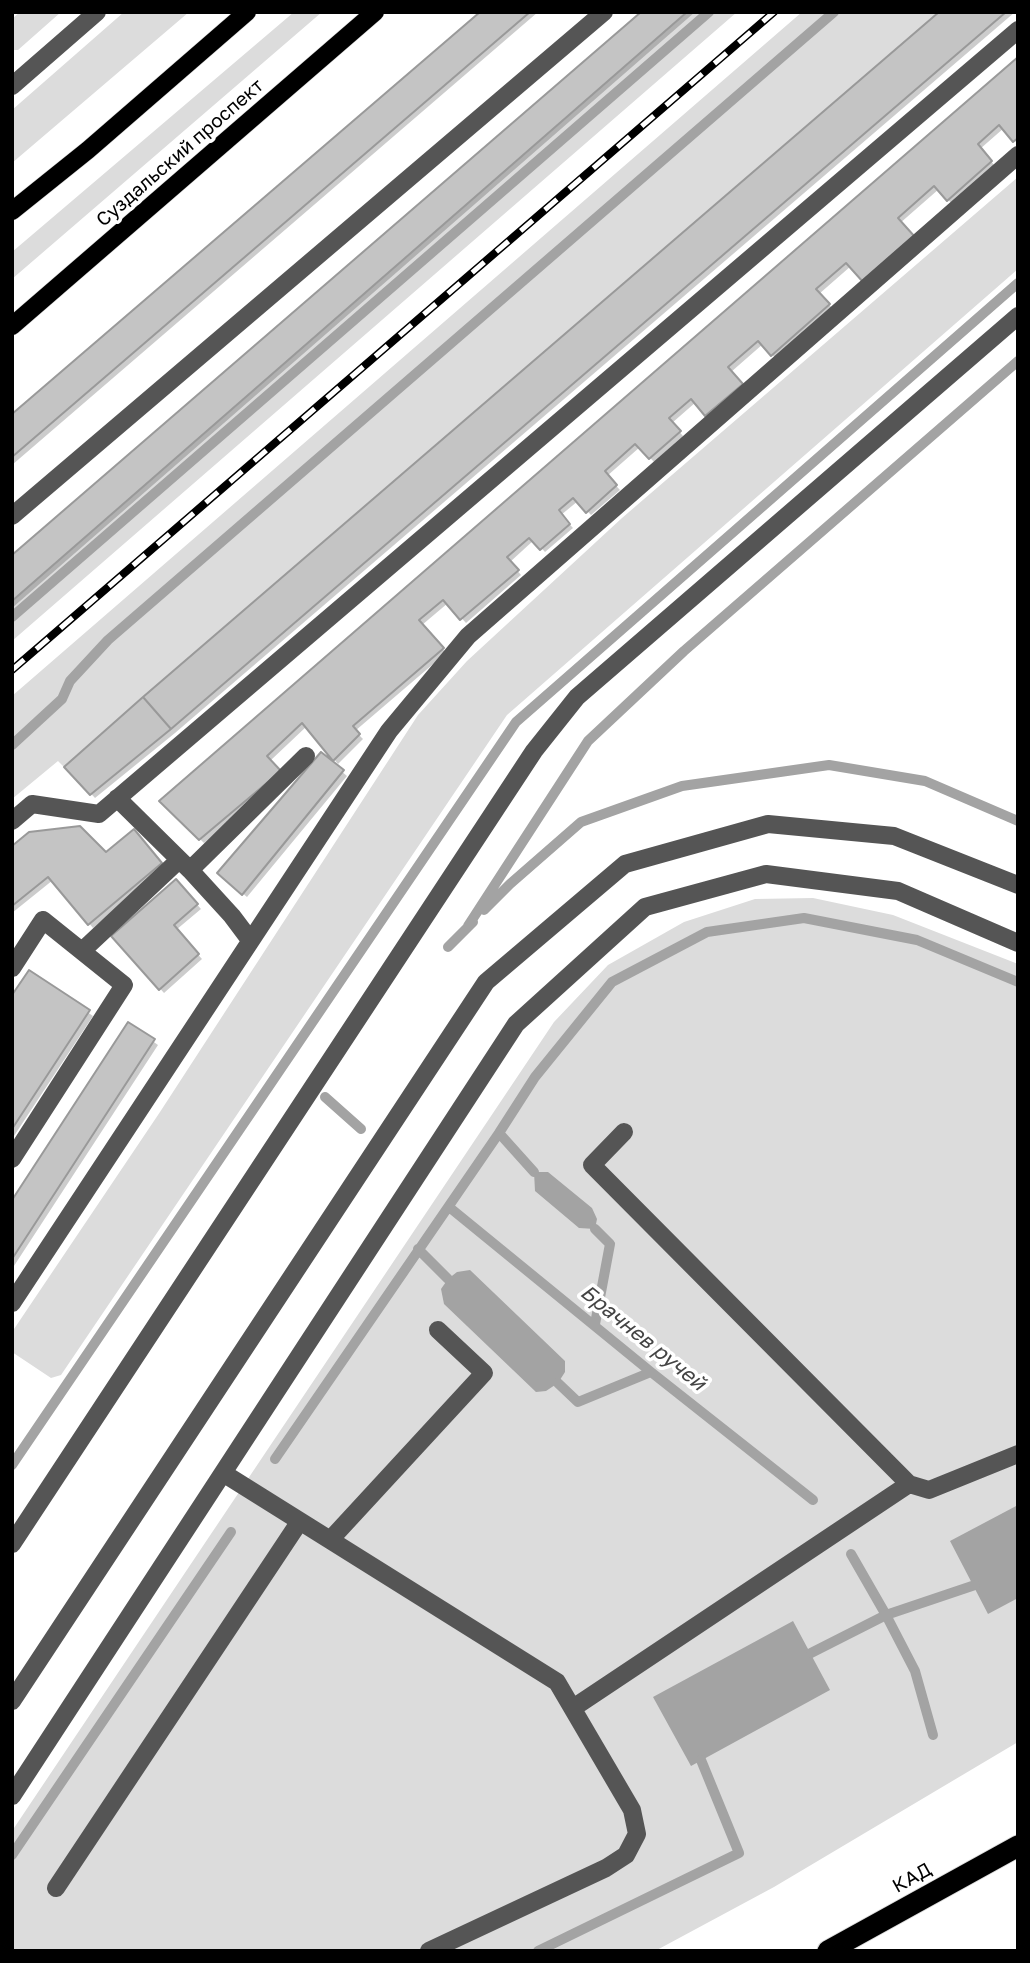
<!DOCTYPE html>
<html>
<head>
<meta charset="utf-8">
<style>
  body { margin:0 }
  #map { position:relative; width:1030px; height:1963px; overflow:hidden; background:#fff; font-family:"Golos Text",sans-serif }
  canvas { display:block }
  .frame { position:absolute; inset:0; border:14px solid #000; pointer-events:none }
</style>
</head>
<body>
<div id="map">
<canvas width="1030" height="1963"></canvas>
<div class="frame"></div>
</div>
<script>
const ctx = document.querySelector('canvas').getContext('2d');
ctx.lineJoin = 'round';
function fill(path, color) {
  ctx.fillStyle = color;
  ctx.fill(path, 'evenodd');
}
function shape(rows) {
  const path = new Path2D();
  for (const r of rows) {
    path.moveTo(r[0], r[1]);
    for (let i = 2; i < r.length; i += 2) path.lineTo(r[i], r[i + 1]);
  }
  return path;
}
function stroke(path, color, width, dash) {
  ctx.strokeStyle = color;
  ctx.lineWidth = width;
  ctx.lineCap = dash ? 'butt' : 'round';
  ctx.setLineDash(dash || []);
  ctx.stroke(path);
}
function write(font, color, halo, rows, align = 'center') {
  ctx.font = font + ' "Golos Text",sans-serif';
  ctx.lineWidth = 7;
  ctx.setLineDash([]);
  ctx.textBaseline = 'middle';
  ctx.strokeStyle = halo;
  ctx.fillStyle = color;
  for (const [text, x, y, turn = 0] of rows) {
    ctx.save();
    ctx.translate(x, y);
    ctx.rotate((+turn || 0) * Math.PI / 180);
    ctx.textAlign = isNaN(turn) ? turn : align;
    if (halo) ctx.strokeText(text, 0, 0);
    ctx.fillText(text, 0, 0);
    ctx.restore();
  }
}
const green = shape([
  [20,12,61,12,18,50,12,50,12,19],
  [124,12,189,12,12,163,12,110],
  [294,12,322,12,12,279,12,252],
  [687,12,737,12,12,641,12,601],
  [802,12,939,12,64,767,58,761,12,799,12,696],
  [1018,177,1018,269,507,715,61,1375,51,1378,12,1352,12,1332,160,1112,418,715,467,661,622,518],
  [813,898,893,915,1018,964,1018,1742,774,1887,655,1951,12,1951,12,1831,554,1022,608,965,684,922,755,899]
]);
const water = shape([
  [534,1172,548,1172,592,1208,597,1219,595,1229,579,1228,535,1191],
  [470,1270,565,1361,565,1372,558,1383,546,1391,536,1392,444,1304,441,1289,448,1279,457,1272],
  [1018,1505,1018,1598,988,1614,950,1541],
  [793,1621,830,1690,691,1766,653,1697]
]);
const shadow = shape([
  [483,12,538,12,12,465,12,416],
  [643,12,695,12,12,608,12,558],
  [942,12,1015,12,175,733,95,798,67,768],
  [1018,59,1018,144,1004,128,980,149,995,166,952,204,939,189,819,294,833,309,776,359,763,344,731,372,745,389,710,419,696,402,672,423,683,436,654,462,640,447,607,476,620,490,591,515,578,501,561,515,573,528,545,552,534,540,510,562,521,575,466,623,448,603,422,625,446,653,355,731,363,739,338,764,307,726,270,761,283,776,204,843,161,801],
  [321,754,347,776,247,897,223,877],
  [138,835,165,868,93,928,53,880,12,913,12,849,106,855],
  [176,881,201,909,176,930,202,959,164,993,113,936],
  [29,973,93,1016,12,1139,12,998],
  [129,1024,158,1045,12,1269,12,1204]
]);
const stream = shape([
  [12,617,709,12],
  [12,745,62,699,70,681,108,640,834,12],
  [484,910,510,884,581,822,682,786,829,765,925,781,1018,821],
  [468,926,588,741,684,651,1018,361],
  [448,947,473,922],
  [325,1097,361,1129],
  [499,1133,534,1172],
  [449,1207,651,1372,813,1500],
  [595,1229,610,1244,595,1324],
  [418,1249,448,1279],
  [558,1383,578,1402,651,1372],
  [275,1459,499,1133,535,1077,612,982,707,932,804,918,917,940,1018,982],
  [12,1465,516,722,1018,283],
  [851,1554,886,1615,915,1671,933,1735],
  [811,1653,886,1615,975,1585],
  [12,1855,231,1532],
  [538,1951,739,1853,701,1760]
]);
const building = shape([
  [480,12,530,12,12,457,12,414,480,12],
  [641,12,687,12,12,601,12,555,641,12],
  [939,12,1006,12,171,729,143,697,939,12],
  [1018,57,1018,138,1013,142,999,125,978,144,992,161,947,201,934,186,898,218,915,237,863,282,846,263,816,289,830,304,771,356,758,341,728,367,743,384,705,416,691,399,669,418,681,431,649,459,635,444,605,471,617,485,586,513,573,498,559,510,570,524,540,550,529,538,507,557,519,570,460,620,443,600,419,620,444,648,353,726,360,734,333,761,302,723,267,756,281,771,199,840,159,801,1018,57],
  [143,697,171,729,90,795,64,767,143,697],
  [321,752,344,770,242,895,217,873,321,752],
  [80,826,106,852,134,829,162,863,88,925,48,877,12,906,12,846,29,832,80,826],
  [176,879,198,904,174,925,199,954,159,990,111,936,176,879],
  [29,970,90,1010,12,1129,12,995,29,970],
  [128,1022,155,1039,12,1259,12,1200,128,1022]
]);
const minor = shape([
  [12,86,97,12],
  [12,516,604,12],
  [117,798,190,870,232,916,250,940],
  [12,821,32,804,99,814,1018,30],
  [190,870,306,756],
  [82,951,179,860],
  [12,968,43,920],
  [12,1159,124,985,43,920],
  [12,1303,389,731,468,636,1018,155],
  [223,1473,557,1682,632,1810,637,1834,626,1855,606,1868,429,1951],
  [909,1484,929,1490,1018,1454],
  [330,1540,484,1373,438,1330],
  [12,1544,534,751,577,697,1018,316],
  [12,1701,486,982,625,864,768,824,894,836,1018,885],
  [573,1708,909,1484,592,1165,624,1132],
  [12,1796,516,1024,645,907,766,874,898,891,1018,943],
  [56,1888,300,1521]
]);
const major = shape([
  [12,211,88,150,247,12],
  [12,326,375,12]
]);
const highway = shape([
  [828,1951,1018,1846]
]);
const rail = shape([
  [12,670,774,12]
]);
const streetNames = [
  ["Суздальский проспект",180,153,-41],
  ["КАД",912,1878,-29]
];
const waterNames = [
  ["Брачнев ручей",643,1338,39]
];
fill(green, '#dcdcdc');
fill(water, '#a3a3a3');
fill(shadow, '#0003');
stroke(stream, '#a3a3a3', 10);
fill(building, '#c4c4c4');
stroke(building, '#999', 2);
stroke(major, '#dbdbdb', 19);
stroke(highway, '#dbdbdb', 23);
stroke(minor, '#555', 18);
stroke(major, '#000', 18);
stroke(highway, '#000', 21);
stroke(rail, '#000', 8);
stroke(rail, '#fff', 5, [16]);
write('19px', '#000', '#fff', streetNames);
write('italic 21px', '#444', '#fff', waterNames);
</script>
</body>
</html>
